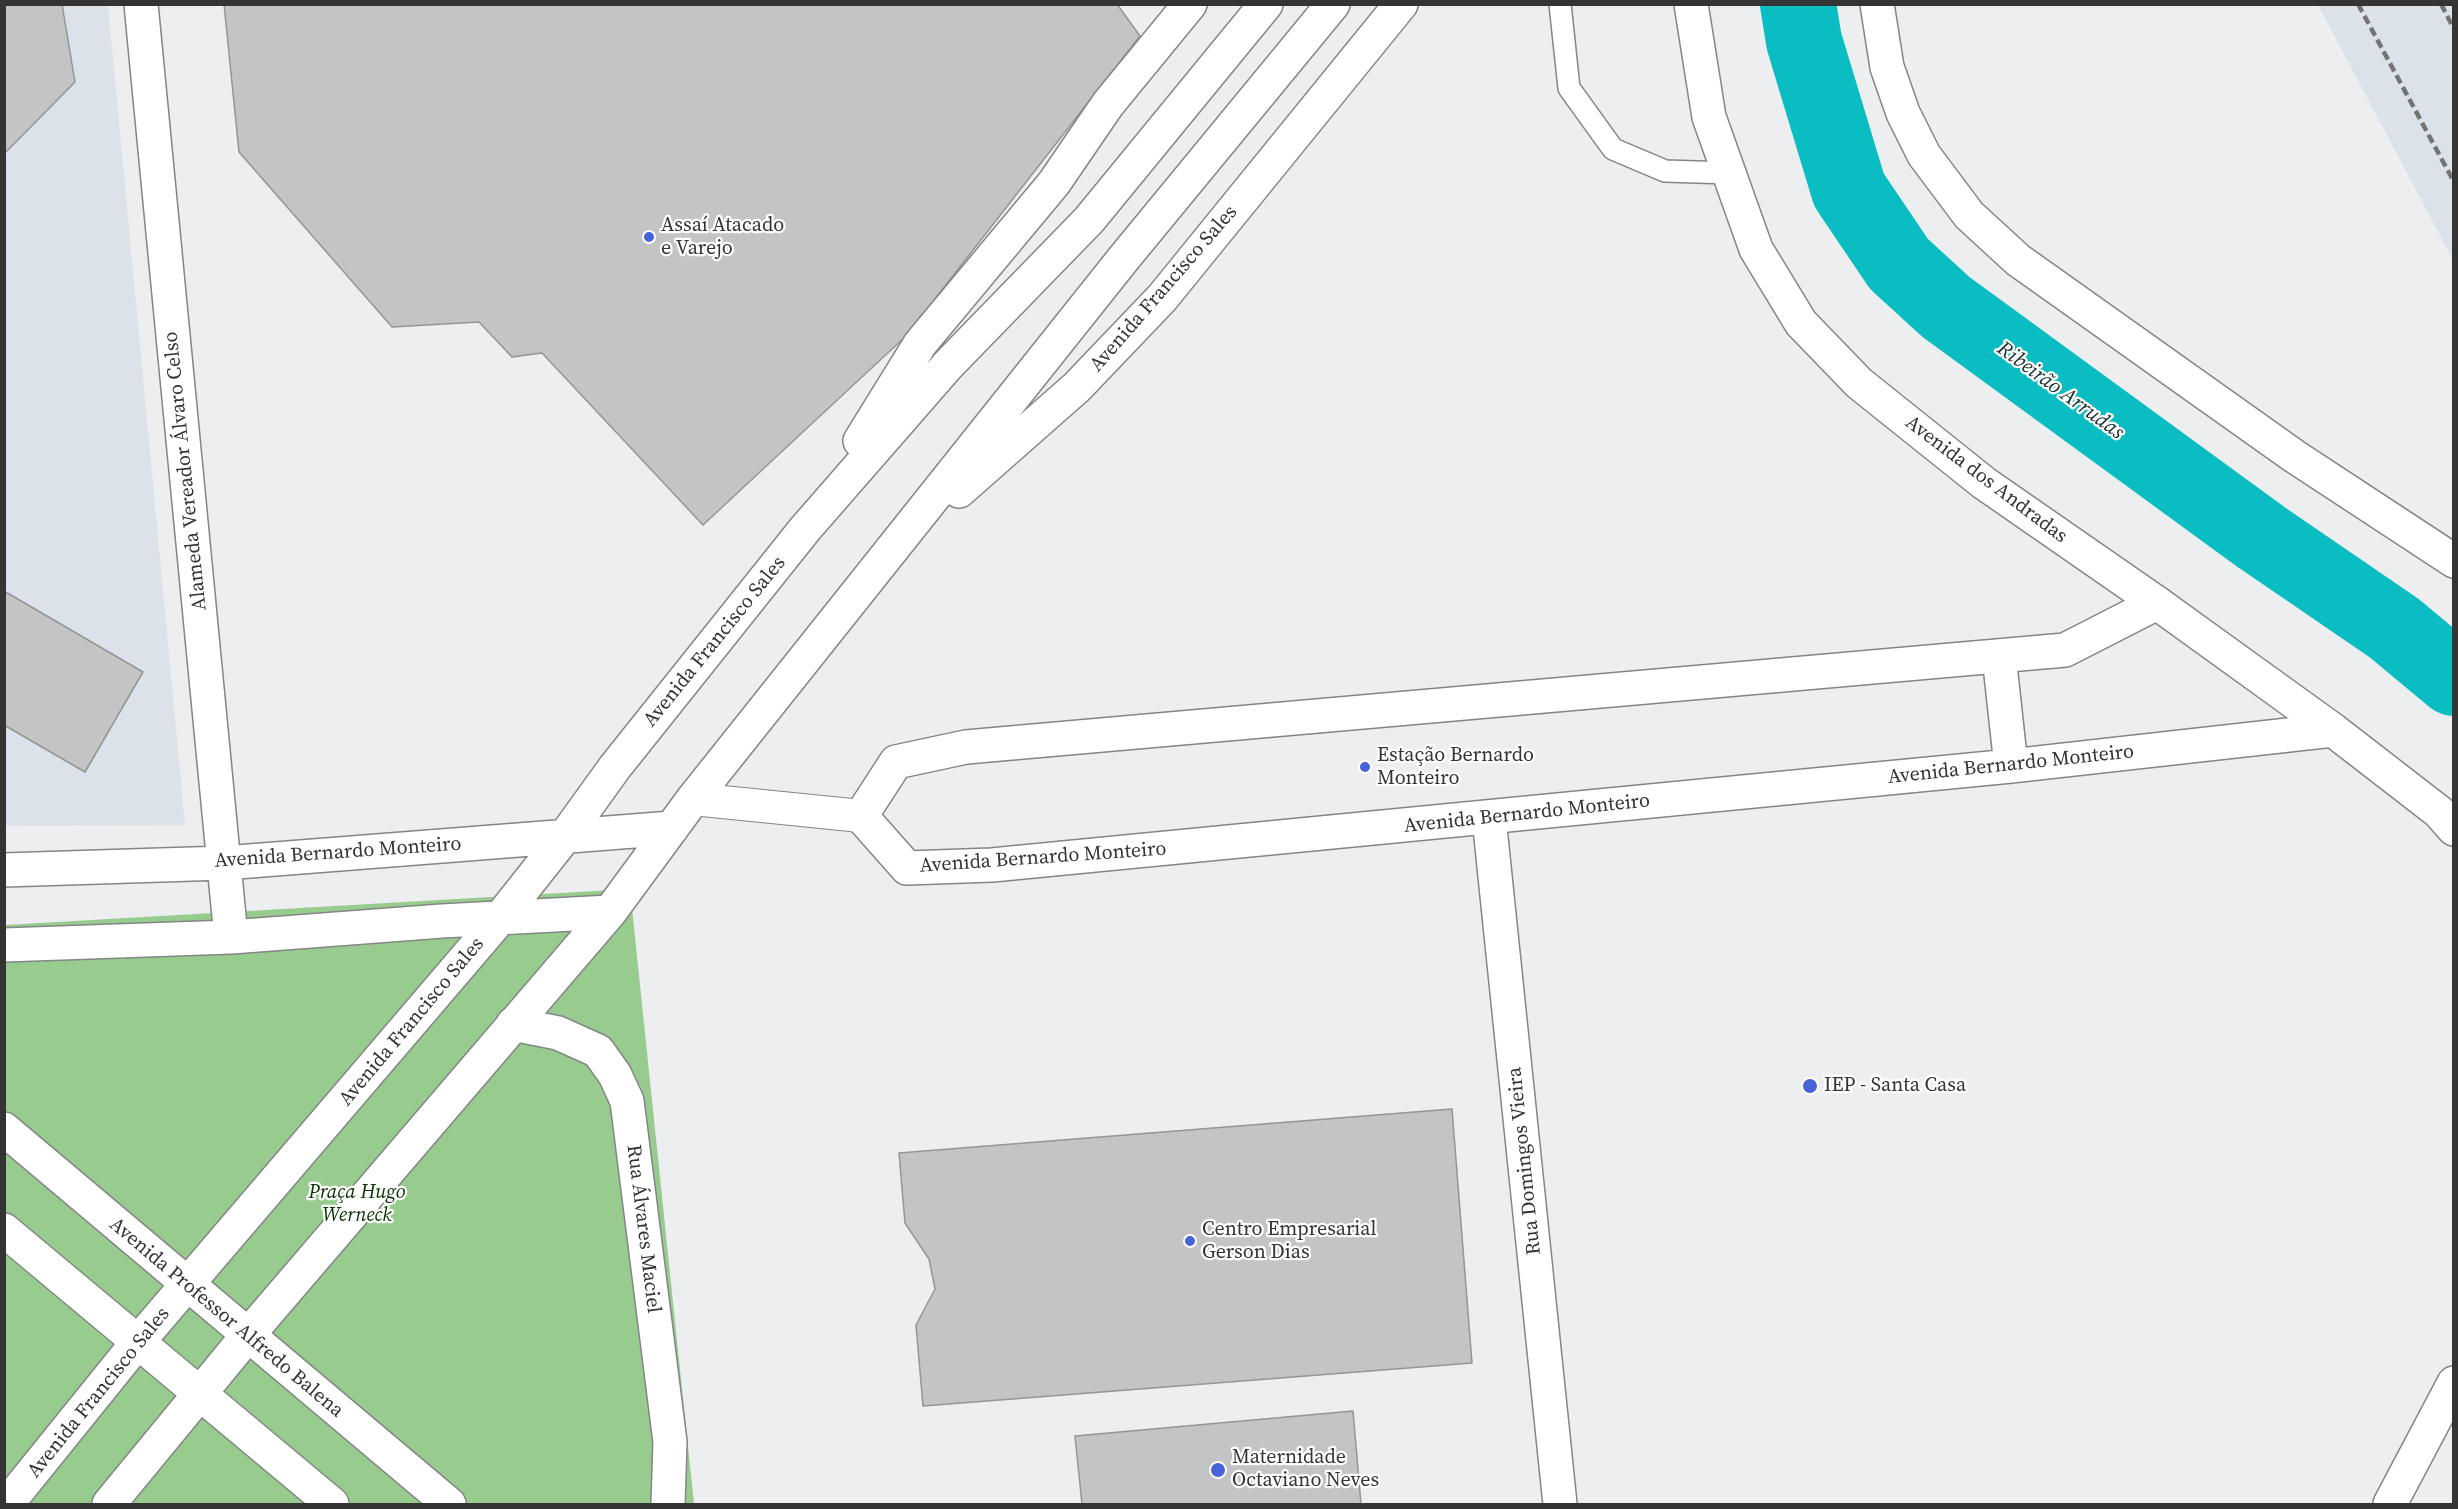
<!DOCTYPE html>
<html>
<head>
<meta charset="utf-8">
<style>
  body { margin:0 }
  #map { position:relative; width:2458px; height:1509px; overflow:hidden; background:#edeeef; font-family:"Source Serif 4",serif }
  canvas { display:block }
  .frame { position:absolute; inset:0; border:6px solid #343435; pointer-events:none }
</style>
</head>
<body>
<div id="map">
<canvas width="2458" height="1509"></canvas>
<div class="frame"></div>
</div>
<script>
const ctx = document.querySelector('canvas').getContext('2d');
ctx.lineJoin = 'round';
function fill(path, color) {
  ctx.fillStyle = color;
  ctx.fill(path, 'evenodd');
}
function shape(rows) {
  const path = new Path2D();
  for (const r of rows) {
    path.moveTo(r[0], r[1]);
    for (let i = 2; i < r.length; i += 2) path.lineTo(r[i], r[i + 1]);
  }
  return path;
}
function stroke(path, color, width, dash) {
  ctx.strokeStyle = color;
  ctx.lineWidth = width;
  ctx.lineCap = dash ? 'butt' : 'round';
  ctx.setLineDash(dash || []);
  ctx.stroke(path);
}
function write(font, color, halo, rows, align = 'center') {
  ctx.font = font + ' "Source Serif 4",serif';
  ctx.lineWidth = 4.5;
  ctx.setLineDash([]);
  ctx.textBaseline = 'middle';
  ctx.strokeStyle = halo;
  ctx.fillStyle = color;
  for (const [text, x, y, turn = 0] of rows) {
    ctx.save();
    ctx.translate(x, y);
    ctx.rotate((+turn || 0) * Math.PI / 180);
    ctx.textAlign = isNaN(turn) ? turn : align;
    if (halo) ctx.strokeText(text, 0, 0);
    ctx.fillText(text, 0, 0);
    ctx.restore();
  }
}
const built = shape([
  [4,5,108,5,185,825,5,826],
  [2318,5,2453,5,2453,260]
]);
const green = shape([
  [630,889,694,1504,5,1504,5,925]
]);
const river = shape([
  [1798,4,1804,41,1849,190,1899,264,1946,307,2261,537,2394,628,2454,678]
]);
const building = shape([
  [4,4,62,4,75,82,4,154,4,4],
  [224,4,1117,4,1140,36,906,336,703,525,542,353,512,357,479,322,392,327,239,152,224,4],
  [4,591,143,672,85,772,4,725,4,591],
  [1452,1109,1472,1363,923,1406,916,1325,935,1289,929,1259,905,1223,899,1153,1452,1109],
  [1353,1411,1361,1504,1082,1504,1075,1436,1353,1411]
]);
const service = shape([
  [1560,4,1569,88,1613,149,1665,171,1729,173]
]);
const pedestrian = shape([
  [693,799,861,816]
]);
const minor = shape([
  [2157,603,2065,650,966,747,896,762,861,816,907,868,992,865,2011,766,2333,730],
  [1999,656,2011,766],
  [1489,818,1560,1504],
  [513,1024,558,1033,598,1051,615,1075,627,1101,670,1442,668,1504]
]);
const tertiary = shape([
  [141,4,231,937],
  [860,441,920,344,1054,183,1108,104,1190,4],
  [959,491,1077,387,1162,298,1401,4],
  [4,870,224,863,672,828],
  [4,945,231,937,442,921,610,912],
  [4,1129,449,1504],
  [4,1230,332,1504],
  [7,1504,137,1343,501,917,566,835,615,767,805,529,948,365,1089,220,1266,4],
  [109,1504,248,1335,610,912,693,799,1124,258,1333,4]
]);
const primary = shape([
  [1691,4,1709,117,1756,249,1801,323,1859,383,1984,483,2157,603,2333,730,2439,812,2454,829],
  [1877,4,1887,67,1903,113,1924,155,1969,215,2018,260,2294,456,2454,561],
  [2390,1504,2454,1383]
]);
const rail = shape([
  [2358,4,2454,182],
  [2441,4,2454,29]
]);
const markers = [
  [649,237,6,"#4663d7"],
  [1365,767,6,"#4663d7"],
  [1810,1086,8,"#4663d7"],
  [1190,1241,6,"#4663d7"],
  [1218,1470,8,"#4663d7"]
];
const poiNames = [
  ["Assaí Atacado",661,226],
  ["e Varejo",661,249],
  ["Estação Bernardo",1377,756],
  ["Monteiro",1377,779],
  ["IEP - Santa Casa",1824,1086],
  ["Centro Empresarial",1202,1230],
  ["Gerson Dias",1202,1253],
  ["Maternidade",1232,1458],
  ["Octaviano Neves",1232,1481]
];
const streetNames = [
  ["Avenida Francisco Sales",1164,289,-49],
  ["Alameda Vereador Álvaro Celso",186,471,-96],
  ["Avenida dos Andradas",1986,480,37],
  ["Avenida Francisco Sales",715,642,-51],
  ["Avenida Bernardo Monteiro",2011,765,-6],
  ["Avenida Bernardo Monteiro",1527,814,-6],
  ["Avenida Bernardo Monteiro",338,853,-4],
  ["Avenida Bernardo Monteiro",1043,858,-4],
  ["Avenida Francisco Sales",412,1022,-50],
  ["Rua Domingos Vieira",1525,1161,-96],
  ["Rua Álvares Maciel",643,1229,83],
  ["Avenida Professor Alfredo Balena",226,1318,40],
  ["Avenida Francisco Sales",99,1393,-51]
];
const parkNames = [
  ["Praça Hugo",357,1193],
  ["Werneck",357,1216]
];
const waterNames = [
  ["Ribeirão Arrudas",2060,391,36]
];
fill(built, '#dce2e9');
fill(green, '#98cc8e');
stroke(river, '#09bdc3', 76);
fill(building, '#c3c4c5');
stroke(building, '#959596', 1.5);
stroke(service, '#848586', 24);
stroke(pedestrian, '#848586', 34);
stroke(minor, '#848586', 36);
stroke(tertiary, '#848586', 36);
stroke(primary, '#848586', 36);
stroke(service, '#fff', 21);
stroke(pedestrian, '#fff', 32);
stroke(minor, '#fff', 33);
stroke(tertiary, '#fff', 33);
stroke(primary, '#fff', 33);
stroke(rail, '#747475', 4.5, [9, 4.5]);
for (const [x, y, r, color] of markers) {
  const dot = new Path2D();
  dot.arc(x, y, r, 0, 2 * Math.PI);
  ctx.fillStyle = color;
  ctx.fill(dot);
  stroke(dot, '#fff', 2);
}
write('20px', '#343435', '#fff', poiNames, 'left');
write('20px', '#343435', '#fff', streetNames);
write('italic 20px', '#073300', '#fff', parkNames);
write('italic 21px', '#162e2f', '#fff', waterNames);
</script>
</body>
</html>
